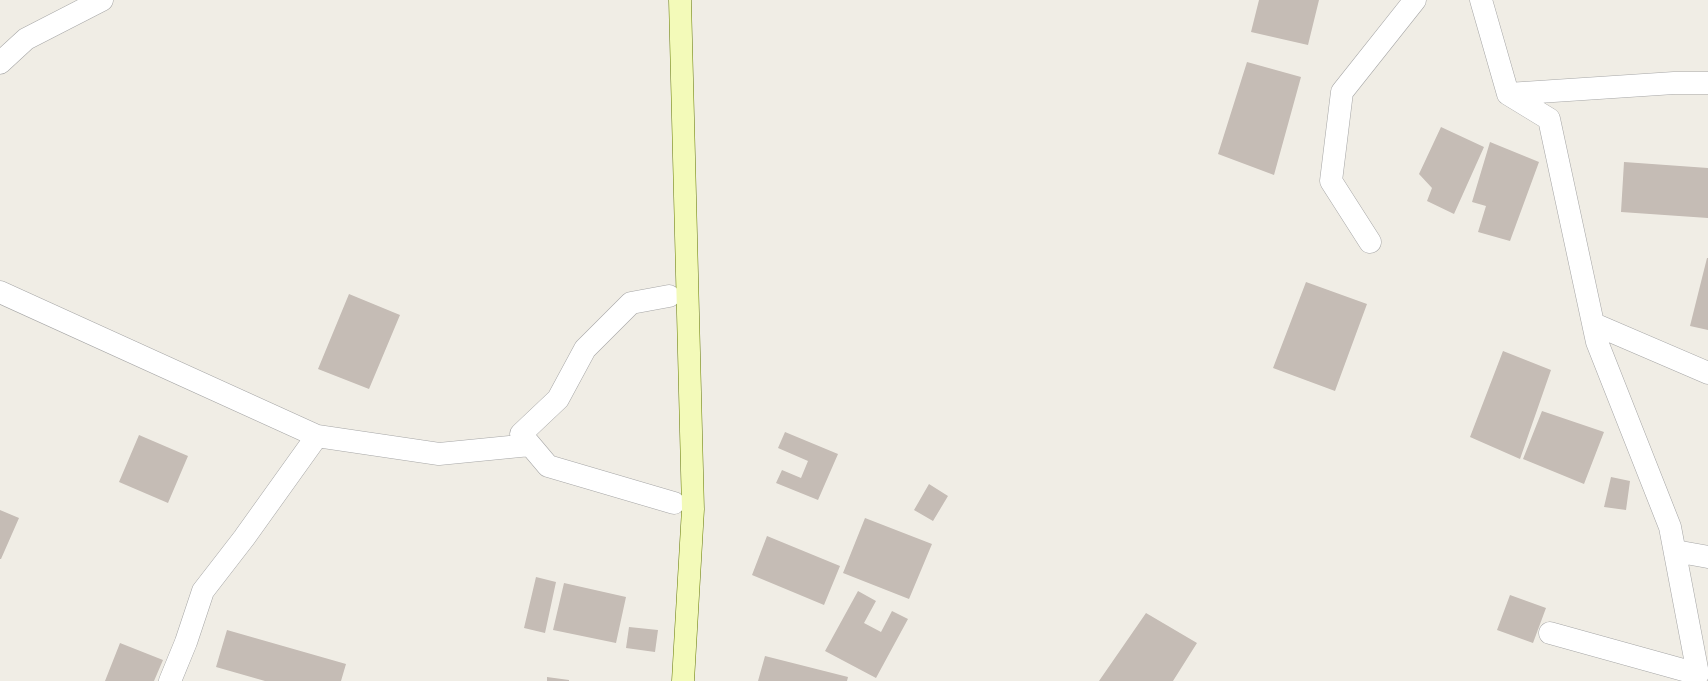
<!DOCTYPE html>
<html>
<head>
<meta charset="utf-8">
<style>
  body { margin:0 }
  canvas { display:block; background:#f0ede5 }
</style>
</head>
<body>
<canvas width="1708" height="681"></canvas>
<script>
const ctx = document.querySelector('canvas').getContext('2d');
ctx.lineJoin = 'round';
function fill(path, color) {
  ctx.fillStyle = color;
  ctx.fill(path, 'evenodd');
}
function shape(rows) {
  const path = new Path2D();
  for (const r of rows) {
    path.moveTo(r[0], r[1]);
    for (let i = 2; i < r.length; i += 2) path.lineTo(r[i], r[i + 1]);
  }
  return path;
}
function stroke(path, color, width, dash) {
  ctx.strokeStyle = color;
  ctx.lineWidth = width;
  ctx.lineCap = dash ? 'butt' : 'round';
  ctx.setLineDash(dash || []);
  ctx.stroke(path);
}
const building = shape([
  [1259,0,1319,0,1308,45,1251,32],
  [1247,62,1301,77,1274,175,1218,154],
  [1441,127,1484,147,1454,214,1427,201,1432,188,1419,174],
  [1490,142,1539,162,1510,241,1478,232,1486,206,1472,202],
  [1624,162,1708,168,1708,218,1621,212],
  [1707,258,1708,258,1708,330,1690,326],
  [1306,282,1367,304,1335,391,1273,368],
  [349,294,400,315,369,389,318,369],
  [1503,351,1551,370,1520,459,1470,437],
  [1542,411,1604,432,1584,484,1523,459],
  [785,432,838,454,818,500,776,483,782,470,801,478,808,461,778,448],
  [139,435,188,456,168,503,119,482],
  [1611,477,1630,481,1626,510,1604,507],
  [929,484,948,496,933,521,914,510],
  [0,510,19,518,1,559,0,559],
  [865,518,932,544,909,599,843,573],
  [767,536,840,566,824,605,752,575],
  [536,577,556,582,545,633,524,628],
  [564,583,626,597,616,643,553,630],
  [858,591,876,601,864,623,881,632,892,611,908,619,876,678,825,651],
  [1510,595,1546,608,1533,643,1497,630],
  [1146,613,1197,643,1173,681,1099,681],
  [629,627,658,630,655,652,626,648],
  [227,630,346,664,341,681,265,681,216,667],
  [120,643,163,660,154,681,105,681],
  [765,656,848,677,847,681,758,681],
  [547,677,569,680,569,681,547,681]
]);
const street = shape([
  [1481,0,1508,94,1549,119,1597,342,1670,527,1698,674,1694,681],
  [0,63,26,39,102,0],
  [1508,94,1674,83,1708,83],
  [1370,242,1331,181,1342,92,1415,0],
  [0,292,317,436],
  [669,296,631,303,585,349,558,399,521,434,548,466,674,503],
  [1594,324,1708,373],
  [1675,551,1708,557],
  [1550,633,1698,674],
  [170,681,186,642,203,591,244,538,317,436,439,454,530,445]
]);
const secondary = shape([
  [680,0,693,509,683,681]
]);
fill(building, '#c5bcb5');
stroke(street, '#a6a6a6', 23);
stroke(secondary, '#647903', 23);
stroke(street, '#fff', 22);
stroke(secondary, '#f3fab9', 22);
</script>
</body>
</html>
